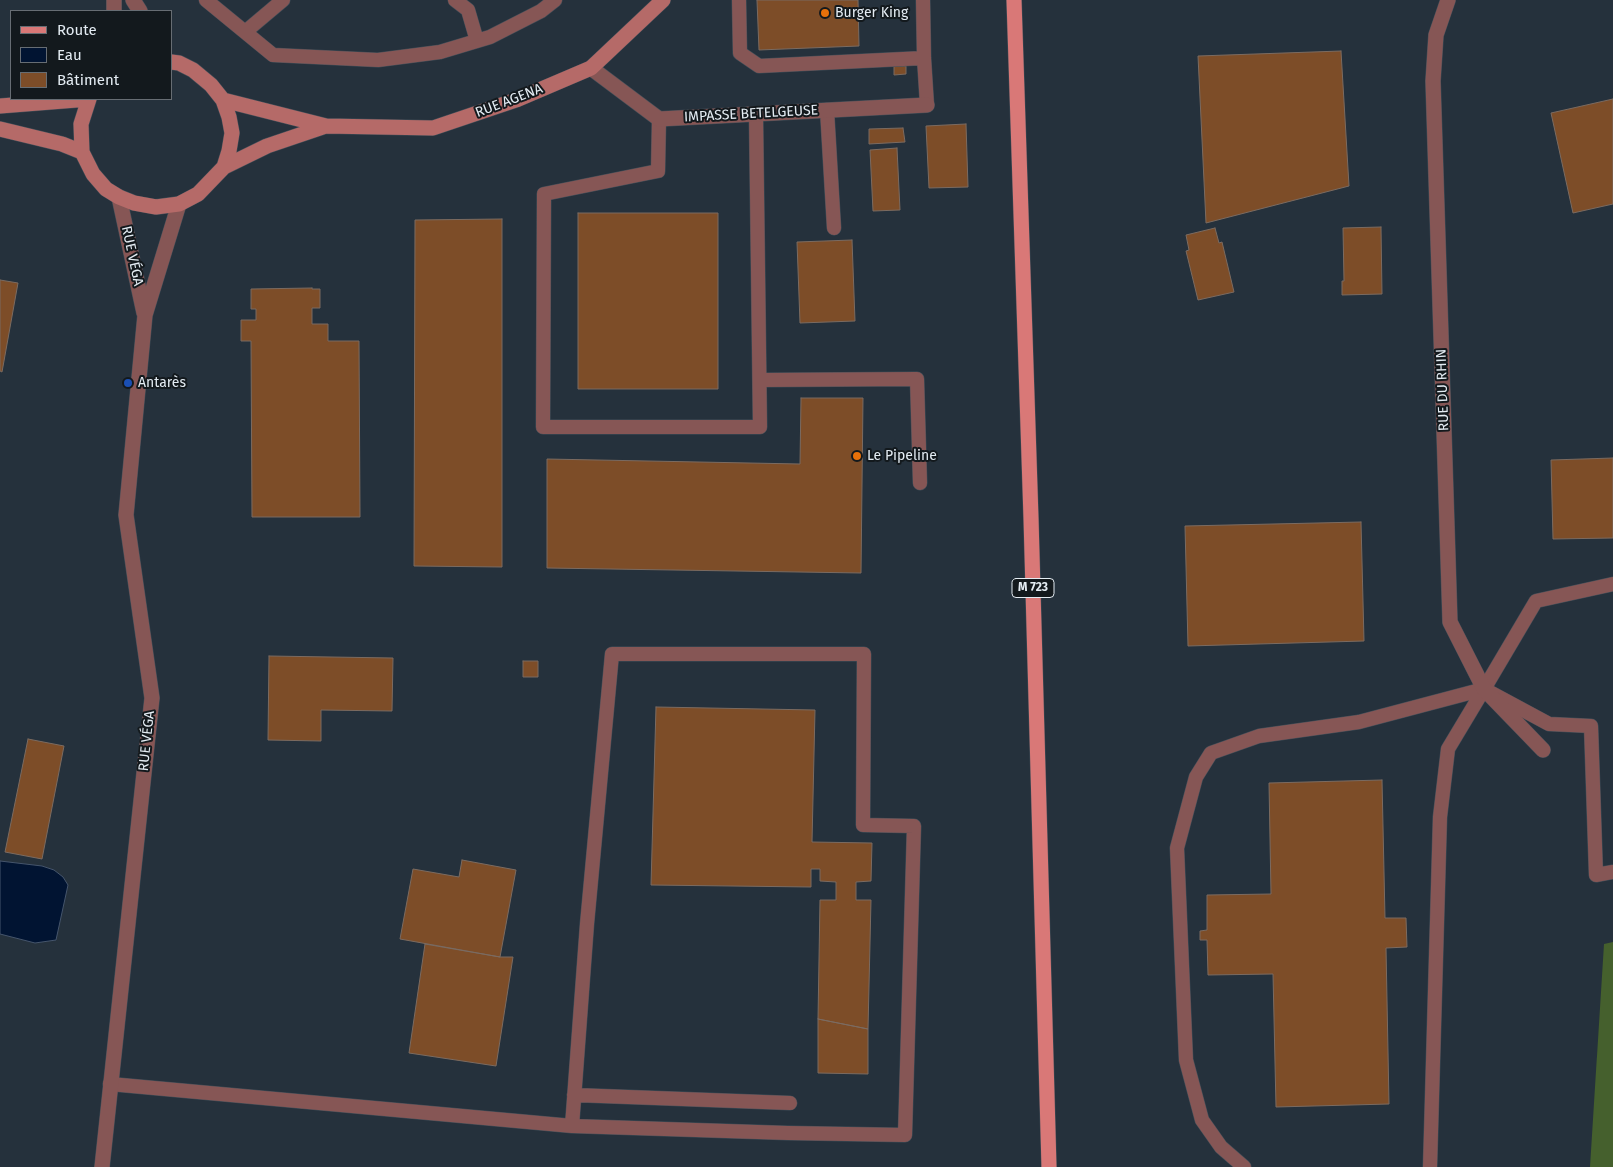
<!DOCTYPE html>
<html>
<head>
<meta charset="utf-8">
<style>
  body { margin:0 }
  #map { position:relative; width:1613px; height:1167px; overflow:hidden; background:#25313c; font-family:"Fira Sans",sans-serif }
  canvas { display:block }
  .legend { position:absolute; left:10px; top:10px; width:162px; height:90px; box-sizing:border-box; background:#13191d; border:1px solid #676d73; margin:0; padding:6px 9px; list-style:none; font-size:15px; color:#e4ecf3 }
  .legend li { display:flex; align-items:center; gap:10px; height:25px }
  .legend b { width:25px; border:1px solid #676d73 }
</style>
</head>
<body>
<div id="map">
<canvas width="1613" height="1167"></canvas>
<ul class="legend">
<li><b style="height:6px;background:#d97877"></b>Route</li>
<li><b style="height:14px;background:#011432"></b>Eau</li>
<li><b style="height:14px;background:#7d4d28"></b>Bâtiment</li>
</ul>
</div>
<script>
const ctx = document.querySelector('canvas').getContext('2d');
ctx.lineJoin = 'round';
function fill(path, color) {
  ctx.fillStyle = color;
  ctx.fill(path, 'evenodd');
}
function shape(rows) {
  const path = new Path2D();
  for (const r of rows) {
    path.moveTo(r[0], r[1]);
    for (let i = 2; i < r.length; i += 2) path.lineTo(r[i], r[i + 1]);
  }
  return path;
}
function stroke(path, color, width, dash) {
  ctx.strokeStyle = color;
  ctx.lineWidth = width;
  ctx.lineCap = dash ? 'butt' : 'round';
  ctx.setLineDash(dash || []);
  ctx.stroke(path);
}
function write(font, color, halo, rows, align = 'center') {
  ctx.font = font + ' "Fira Sans",sans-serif';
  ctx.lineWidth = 4;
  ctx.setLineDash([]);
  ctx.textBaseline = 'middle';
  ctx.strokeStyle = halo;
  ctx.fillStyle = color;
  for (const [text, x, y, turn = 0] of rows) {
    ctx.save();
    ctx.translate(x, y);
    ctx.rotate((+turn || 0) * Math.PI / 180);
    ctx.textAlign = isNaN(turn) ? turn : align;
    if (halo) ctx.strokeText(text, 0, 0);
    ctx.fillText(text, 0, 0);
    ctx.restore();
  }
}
const forest = shape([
  [1613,942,1613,1167,1590,1167,1604,944]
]);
const water = shape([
  [0,861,42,866,54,870,63,877,68,885,56,940,35,943,0,934,0,861]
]);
const building = shape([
  [757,0,858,0,859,46,759,50,757,0],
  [1341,51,1349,186,1206,223,1198,56,1341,51],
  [894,66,906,66,906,74,894,75,894,66],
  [1613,99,1613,204,1573,213,1551,113,1613,99],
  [966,124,968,187,929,188,926,126,966,124],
  [903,128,905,142,869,144,869,129,903,128],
  [897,148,900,210,873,211,870,150,897,148],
  [578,213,718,213,718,389,578,389,578,213],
  [502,219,502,567,414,566,415,220,502,219],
  [1381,227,1382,294,1342,295,1342,281,1344,281,1343,228,1381,227],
  [1215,228,1219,243,1222,242,1234,292,1198,300,1186,251,1189,250,1186,235,1215,228],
  [852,240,855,321,800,323,797,242,852,240],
  [0,280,18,283,2,372,0,371,0,280],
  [312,288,312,289,320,289,320,308,312,308,312,324,328,324,328,341,359,341,360,517,252,517,251,341,241,341,241,320,256,320,256,309,251,309,251,289,312,288],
  [801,398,863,398,861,573,547,568,547,459,800,464,801,398],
  [1613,458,1613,538,1553,539,1551,460,1613,458],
  [1361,522,1364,641,1188,646,1185,526,1361,522],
  [269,656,393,658,392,711,321,710,321,741,268,740,269,656],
  [523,661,538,661,538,677,523,677,523,661],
  [656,707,815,710,812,842,872,843,871,881,856,882,856,900,871,900,868,1029,818,1019,820,900,836,900,836,882,820,881,820,869,811,869,811,887,651,885,656,707],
  [28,739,64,746,42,859,5,852,28,739],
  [1382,780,1385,918,1406,918,1407,947,1386,948,1389,1104,1276,1107,1273,974,1208,975,1207,940,1200,940,1200,931,1207,930,1207,895,1271,894,1269,783,1382,780],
  [462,860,516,870,500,957,400,939,413,869,459,877,462,860],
  [425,944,500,957,513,957,496,1066,409,1053,425,944],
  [818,1019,868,1029,868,1074,818,1073,818,1019]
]);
const lane = shape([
  [206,0,273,55,378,60,440,52,490,37,541,11,555,0],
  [455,0,468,10,477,41],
  [739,0,740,53,759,66,924,58],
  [923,0,924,58,927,105],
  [245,32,283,0],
  [827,110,834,228],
  [659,119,658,171,544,194,543,427,760,427,756,114],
  [760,380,917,379,920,483],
  [1613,584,1536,601,1484,689,1549,724,1591,726,1596,875,1613,872],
  [110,1084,572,1126,587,924,612,654,864,654,863,825,914,826,905,1135,788,1133,572,1126],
  [574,1095,790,1103],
  [1244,1167,1221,1147,1202,1120,1186,1060,1177,848,1196,777,1211,753,1259,736,1359,722,1484,689,1448,749,1440,817,1430,1167]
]);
const street = shape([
  [133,0,140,11],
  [1448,0,1436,35,1433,81,1450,622,1484,689,1543,750],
  [114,11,114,0],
  [591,68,659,119,927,105],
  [119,197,144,313],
  [102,1167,152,698,126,515,145,315,179,204]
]);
const secondary = shape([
  [89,99,81,124,82,152,93,174,106,189,119,197,134,203,156,207,179,204,198,194,224,167,229,151,232,133,229,117,223,100,211,85,193,70,179,63,171,62],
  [223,100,326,126,433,128,516,100,591,68,663,0],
  [0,106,89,99],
  [0,129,62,144,82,152],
  [224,167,267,146,326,126]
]);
const primary = shape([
  [1014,0,1031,518,1049,1167]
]);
const markers = [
  [825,13,5,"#e8710a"],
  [128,383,5,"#1a4fb4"],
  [857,456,5,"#e8710a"]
];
const shields = [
  [1033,588,42]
];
const shieldNames = [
  ["M 723",1033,588]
];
const poiNames = [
  ["Burger King",835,13],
  ["Antarès",138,383],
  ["Le Pipeline",867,456]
];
const streetNames = [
  ["RUE AGENA",509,101,-21],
  ["IMPASSE BETELGEUSE",751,114,-3],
  ["RUE VÉGA",132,256,78],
  ["RUE DU RHIN",1443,390,-92],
  ["RUE VÉGA",147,741,-84]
];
fill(forest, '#45602d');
fill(water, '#011432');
stroke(water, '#45556c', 1);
fill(building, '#7d4d28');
stroke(building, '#7b6b61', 1);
stroke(lane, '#444f59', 15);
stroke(street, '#444f59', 16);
stroke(secondary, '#444f59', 16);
stroke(primary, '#444f59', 16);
stroke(lane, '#865655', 14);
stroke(street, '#865655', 15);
stroke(secondary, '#b56a68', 15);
stroke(primary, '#d97877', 15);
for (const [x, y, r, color] of markers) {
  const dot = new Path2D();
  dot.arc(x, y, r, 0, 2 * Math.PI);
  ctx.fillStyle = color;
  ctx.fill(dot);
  stroke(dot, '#13191d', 2);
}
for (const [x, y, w] of shields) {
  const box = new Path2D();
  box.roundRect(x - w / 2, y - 9.5, w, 19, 4);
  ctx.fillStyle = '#13191d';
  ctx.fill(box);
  stroke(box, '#e4ecf3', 1);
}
write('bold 12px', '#e4ecf3', null, shieldNames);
write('14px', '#e4ecf3', '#13191d', poiNames, 'left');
write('14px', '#e4ecf3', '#13191d', streetNames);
</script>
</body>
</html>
